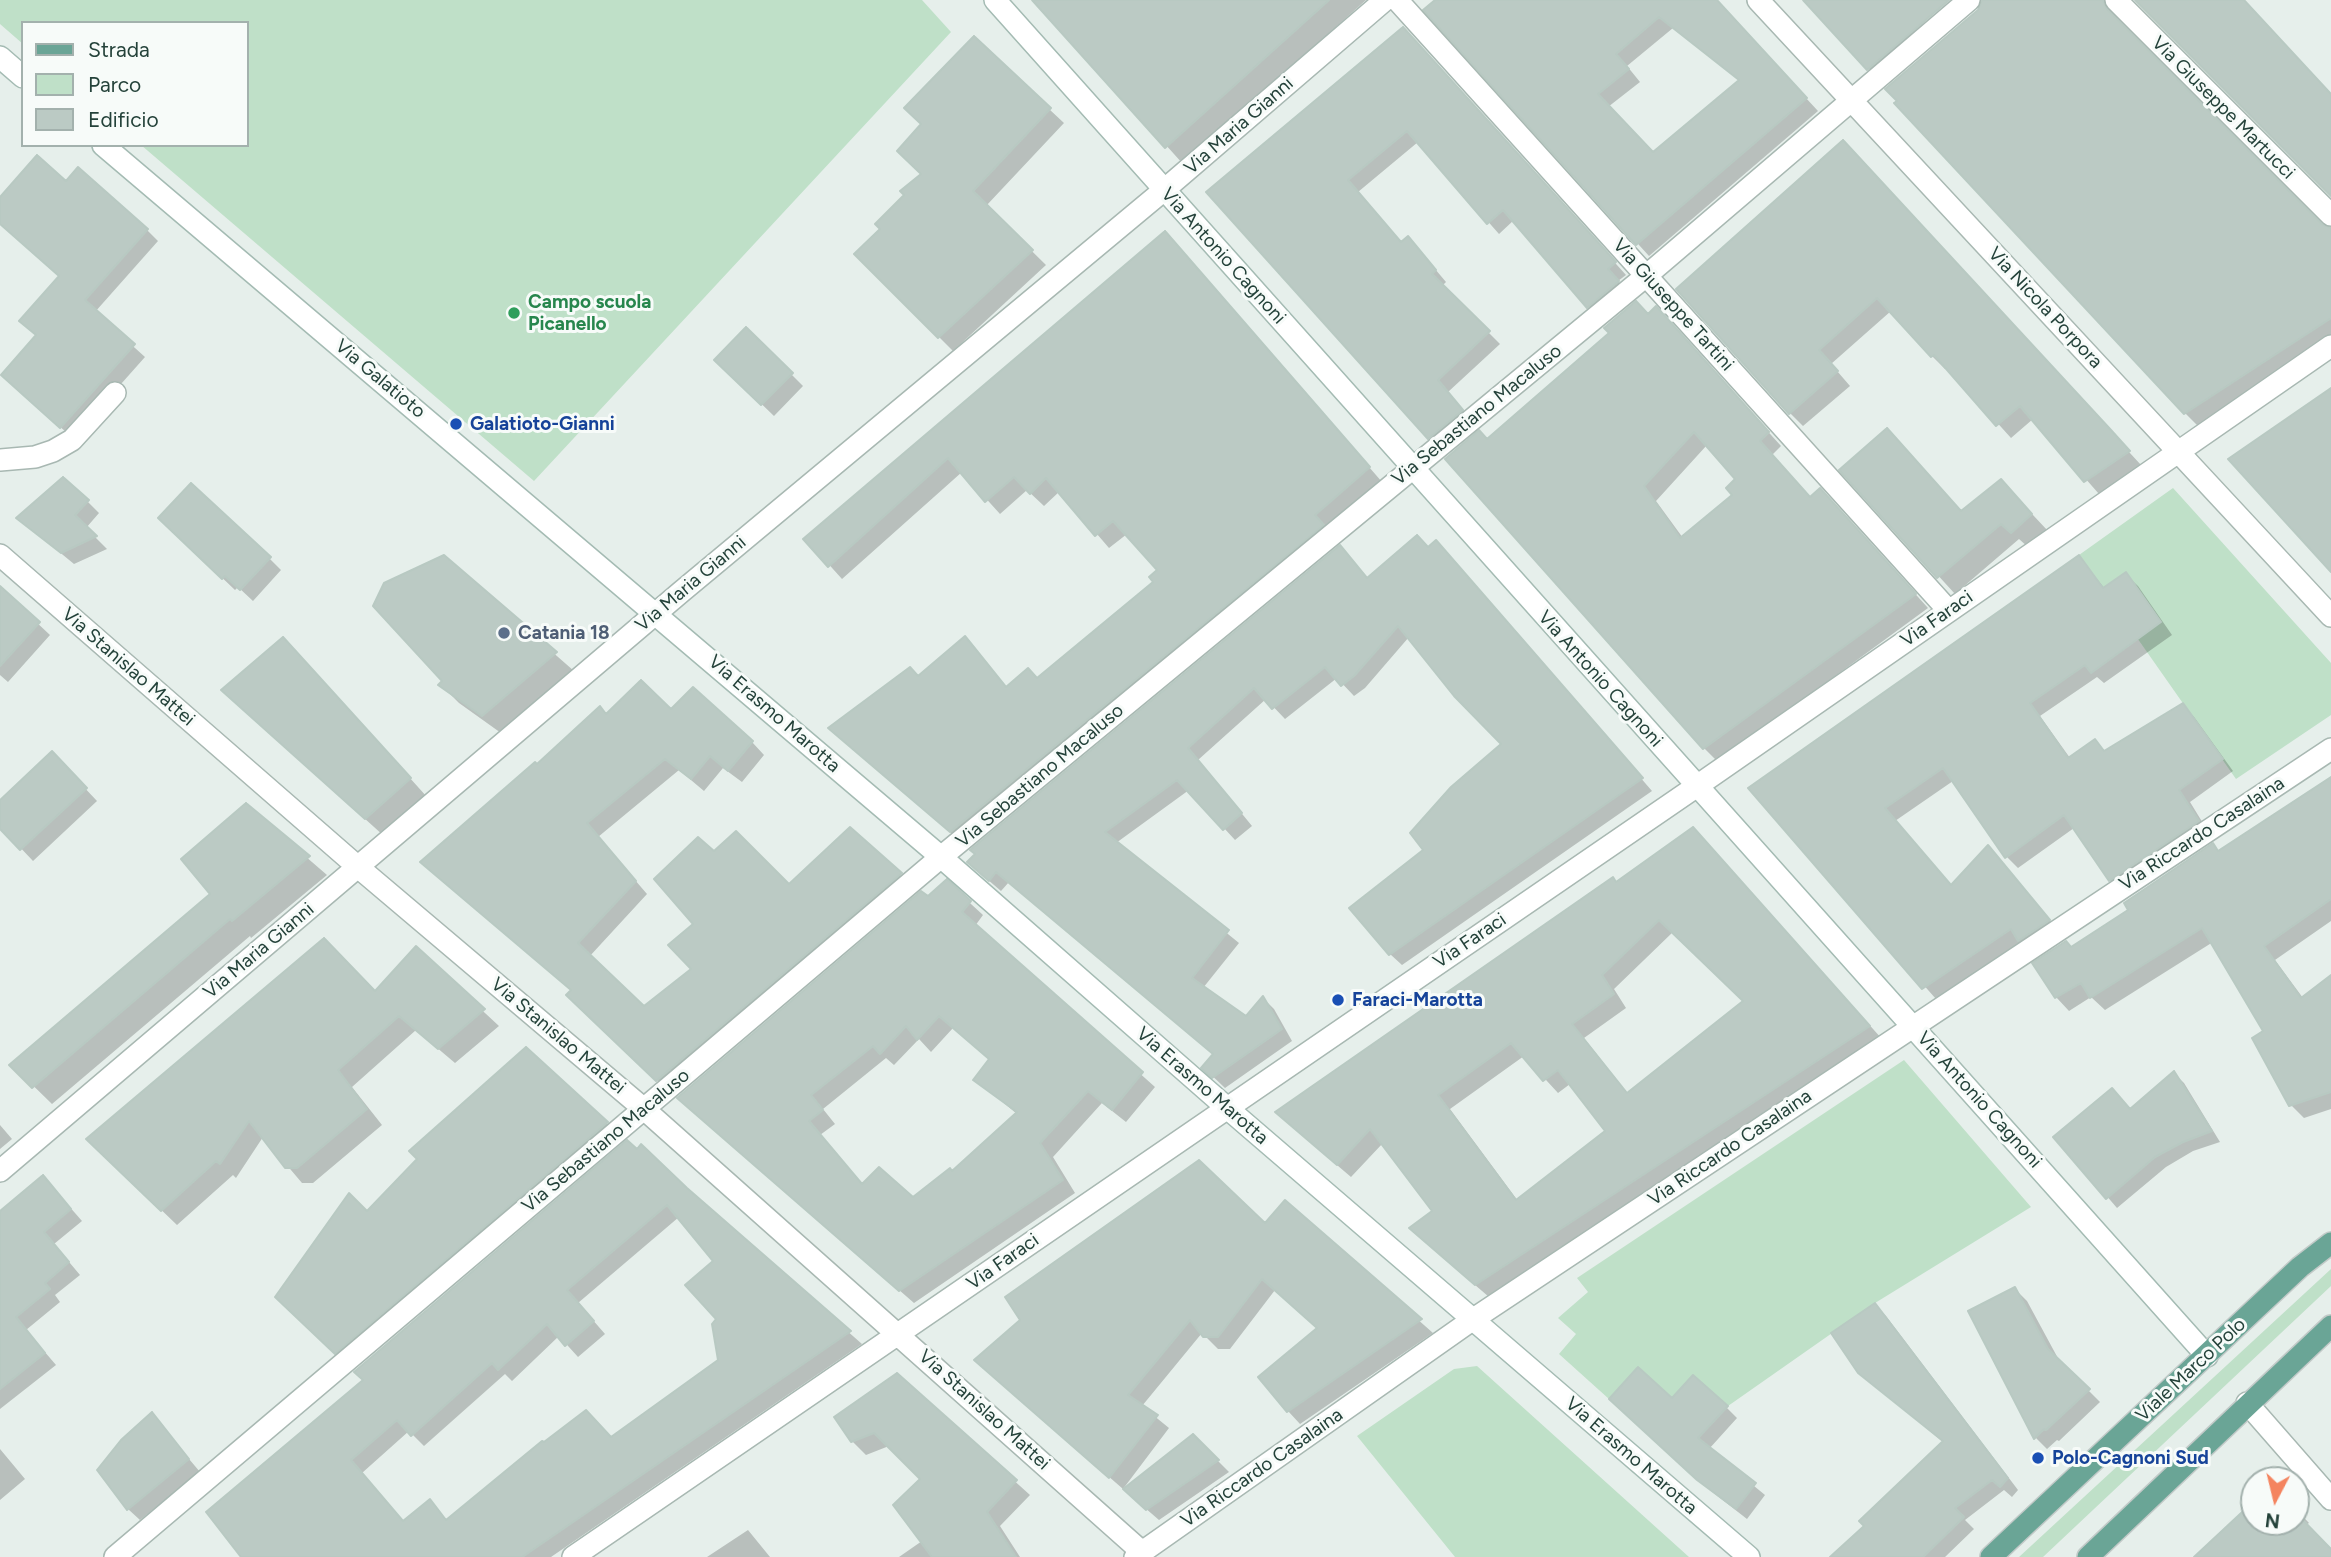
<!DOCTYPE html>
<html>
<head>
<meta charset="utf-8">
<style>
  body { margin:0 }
  #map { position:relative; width:2331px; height:1557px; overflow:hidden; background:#e6efeb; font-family:Figtree,sans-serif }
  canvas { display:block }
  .legend { position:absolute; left:21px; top:21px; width:228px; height:126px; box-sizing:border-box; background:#f7fbf9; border:2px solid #a3b1ad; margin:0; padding:9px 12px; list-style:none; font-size:21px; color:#24423a }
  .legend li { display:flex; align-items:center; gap:14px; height:35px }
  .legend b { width:35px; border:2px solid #a3b1ad }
  .north { position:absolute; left:2240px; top:1466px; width:70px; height:70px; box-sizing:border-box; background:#f7fbf9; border:2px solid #a3b1ad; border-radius:50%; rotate:187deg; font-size:19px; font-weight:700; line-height:28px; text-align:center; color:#24423a }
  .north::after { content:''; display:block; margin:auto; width:24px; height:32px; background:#f4845f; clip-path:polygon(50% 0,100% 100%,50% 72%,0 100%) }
</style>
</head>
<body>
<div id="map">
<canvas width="2331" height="1557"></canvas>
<ul class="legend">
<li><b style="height:9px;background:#6aa596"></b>Strada</li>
<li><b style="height:19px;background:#bfe0c8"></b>Parco</li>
<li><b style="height:19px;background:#bbcac4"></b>Edificio</li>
</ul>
<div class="north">N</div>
</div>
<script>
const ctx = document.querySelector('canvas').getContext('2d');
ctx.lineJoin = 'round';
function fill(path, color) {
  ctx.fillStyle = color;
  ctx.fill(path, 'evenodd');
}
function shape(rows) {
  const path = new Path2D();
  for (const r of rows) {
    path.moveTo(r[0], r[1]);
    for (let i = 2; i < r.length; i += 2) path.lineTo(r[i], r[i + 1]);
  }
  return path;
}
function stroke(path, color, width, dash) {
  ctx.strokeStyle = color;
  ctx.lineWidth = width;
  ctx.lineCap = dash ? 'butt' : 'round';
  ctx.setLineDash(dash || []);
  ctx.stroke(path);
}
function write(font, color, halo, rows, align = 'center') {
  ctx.font = font + ' Figtree,sans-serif';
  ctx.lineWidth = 6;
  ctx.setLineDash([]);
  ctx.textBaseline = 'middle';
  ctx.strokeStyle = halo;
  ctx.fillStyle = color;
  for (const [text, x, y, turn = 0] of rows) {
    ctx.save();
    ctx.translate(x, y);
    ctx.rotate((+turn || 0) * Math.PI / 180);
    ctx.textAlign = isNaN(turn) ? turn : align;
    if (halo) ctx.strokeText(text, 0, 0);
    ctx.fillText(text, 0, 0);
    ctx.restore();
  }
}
const green = shape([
  [0,0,922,0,951,32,534,481,141,145,247,145,247,23,23,23,23,44,0,24],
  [2173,488,2331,663,2331,715,2236,779,2079,555],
  [1904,1060,2031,1207,1875,1303,1728,1406,1693,1375,1672,1398,1638,1367,1609,1399,1559,1354,1576,1334,1558,1318,1588,1292,1577,1278],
  [2331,1269,2331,1286,2043,1557,2019,1557],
  [1477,1366,1689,1557,1455,1557,1357,1436,1454,1369]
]);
const shadow = shape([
  [1035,0,1366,0,1183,164],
  [1448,0,1715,0,1818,111,1649,256,1432,17],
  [1673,28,1740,81,1653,154,1608,107,1640,82,1627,66],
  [1805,0,1948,0,1872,71],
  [2013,0,2131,0,2115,11,2119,24,2321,226,2331,229,2331,339,2198,426,2185,413],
  [974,39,1064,123,986,206,1046,265,953,351,856,254,882,229,923,174,923,125],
  [1423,50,1626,275,1618,281,1629,294,1599,318,1514,220,1499,234,1418,142,1358,192,1402,243,1419,250,1446,282,1442,286,1500,344,1448,392,1473,422,1440,449,1208,193],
  [1856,155,2141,465,2099,494,2033,419,2011,438,1947,367,1945,369,1932,356,1891,311,1831,364,1850,386,1803,426,1790,413,1678,289],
  [66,183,147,230,158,241,95,312,145,357,73,438,14,387,38,336,61,276,0,200],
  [1179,247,1382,482,965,845,844,741,965,638,1007,688,1037,680,1155,582,1160,571,1127,534,1109,548,1060,491,1044,506,1027,490,1000,514,962,472,842,579,806,539],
  [1648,316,1669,322,1781,446,1772,455,1810,498,1833,503,1928,608,1718,762,1704,748,1487,441,1611,333],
  [1707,445,1737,479,1735,495,1683,538,1656,501],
  [746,329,803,386,774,416,716,360],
  [1842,470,1962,512,2017,498,2048,531,2029,548,2019,539,1955,594],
  [87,501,99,513,86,528,107,549,74,564,18,518],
  [172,530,269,558,281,570,253,601,238,587,235,590],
  [1340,547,1369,579,1429,549,1447,554,1652,791,1402,965,1390,954,1426,851,1504,745,1409,637,1365,688,1354,696,1337,678,1285,719,1266,699,1198,760,1252,826,1235,840,1189,790,1116,843,1239,943,1203,988,1246,1018,1263,998,1274,1009,1292,1041,1225,1088,1204,1068,1215,1055,1009,882,1001,891,980,873],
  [444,557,574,671,501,733,459,703,441,685,445,681],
  [2079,557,2105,589,2126,575,2138,586,2172,635,2104,683,2097,677,2040,716,2070,758,2095,741,2106,752,2182,705,2194,717,2233,771,2190,802,2209,833,2122,892,2110,880,2074,828,2018,868,2007,857,1953,781,1895,821,1952,887,1988,848,2060,933,2032,952,2022,942,1936,999,1750,789],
  [0,588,50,635,8,682,0,675],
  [301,657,427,797,384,836,242,708],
  [671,711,752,742,764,755,742,782,723,768,704,791,679,770,598,837,647,894,589,957,644,1009,693,969,696,924,714,854,789,887,850,829,913,887,670,1092,582,1008,572,991,435,874,538,766,607,715],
  [64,766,97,801,33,861,0,826,0,803],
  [246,805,327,875,251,938,250,936,52,1104,12,1065,212,894],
  [1706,842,1882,1039,1489,1297,1424,1241,1435,1212,1383,1143,1351,1177,1290,1125,1617,883],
  [1673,932,1745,1001,1628,1094,1584,1038,1626,1008,1614,989],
  [1524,1056,1558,1093,1570,1084,1607,1131,1518,1201,1450,1109],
  [2213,845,2220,852,2331,886,2331,921,2275,960,2303,998,2331,978,2331,1109,2304,1118,2291,1105,2266,1031,2213,942,2105,1010,2091,997,2069,1011,2056,997,2072,949,2131,910],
  [947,882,983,915,975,926,1155,1087,1126,1122,1102,1103,1053,1157,1075,1193,914,1303,679,1098],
  [953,1028,990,1060,975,1079,1017,1114,952,1173,913,1199,863,1185,820,1135,835,1124,823,1109,886,1058,894,1065,919,1039,931,1052],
  [416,949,499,1026,455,1063,416,1030,352,1087,382,1125,313,1183,302,1183,263,1137,236,1178,233,1175,177,1225,103,1154,375,993],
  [526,1049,620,1136,349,1366,291,1310,367,1213],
  [2174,1073,2184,1083,2220,1142,2193,1151,2166,1167,2117,1208,2056,1137,2131,1111],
  [0,1125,12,1139,0,1149],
  [54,1189,82,1221,54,1244,80,1275,55,1295,60,1302,26,1330,56,1365,0,1409,0,1213],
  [686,1189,862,1344,551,1557,244,1557,208,1512],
  [679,1217,715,1261,720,1360,612,1439,544,1445,448,1521,430,1502,404,1522,362,1473,409,1431,424,1446,505,1374,512,1381,559,1336,578,1357,605,1334,578,1303],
  [1285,1202,1433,1333,1300,1424,1288,1411,1319,1329,1275,1290,1230,1349,1218,1349,1202,1333,1142,1406,1169,1428,1123,1489,989,1372,1266,1226],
  [2015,1289,2027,1301,2060,1362,2100,1402,2059,1441,2057,1440,2047,1449,2036,1438,1970,1312],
  [1875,1305,1886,1316,2018,1490,2012,1497,2004,1490,1965,1520,1974,1529,1945,1557,1834,1557,1944,1443,1859,1372],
  [897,1375,1030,1495,1000,1526,1020,1557,899,1557,922,1541,923,1479,889,1446,866,1455,852,1441],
  [1672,1400,1726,1407,1737,1418,1709,1449,1765,1495,1747,1519,1711,1491,1622,1410],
  [152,1415,200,1472,140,1520,128,1509],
  [1193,1436,1229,1472,1159,1520,1137,1501],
  [0,1449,25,1479,0,1500],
  [2254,1503,2254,1522,2296,1522,2296,1509,2309,1523,2306,1525,2331,1551,2331,1557,2196,1557],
  [748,1530,770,1557,707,1557]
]);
const building = shape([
  [1032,0,1329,0,1165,148,1032,0],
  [1435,0,1717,0,1807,98,1636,245,1423,10,1435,0],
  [1659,17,1739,80,1653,152,1598,94,1629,69,1616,54,1659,17],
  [1803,0,1949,0,1867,70,1803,0],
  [1982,0,2103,0,2107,9,2322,224,2331,228,2331,318,2184,414,1894,103,1897,101,1885,89,1978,10,1982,0],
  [2135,0,2244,0,2331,94,2331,196,2135,0],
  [1403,27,1616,262,1608,269,1619,281,1587,308,1503,210,1487,224,1407,131,1348,180,1401,242,1408,236,1436,270,1432,274,1490,331,1438,380,1463,410,1428,439,1206,192,1403,27],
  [974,36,1051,108,973,191,1033,250,938,338,854,254,880,229,875,224,904,195,900,191,921,174,897,151,921,124,904,108,974,36],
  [1843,140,2111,430,2130,451,2084,482,2020,406,1996,426,1934,355,1931,357,1877,298,1819,350,1838,371,1789,414,1676,289,1843,140],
  [37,155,66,181,78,167,148,229,85,300,135,344,60,428,1,375,36,335,19,321,59,276,0,224,0,197,37,155],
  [1165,231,1370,467,1315,515,1324,525,950,832,828,728,910,667,918,676,965,636,1006,687,1028,668,1037,678,1153,582,1149,577,1157,570,1113,521,1095,536,1046,478,1030,494,1014,477,985,502,948,458,828,567,803,539,1165,231],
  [1636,301,1648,314,1656,306,1769,432,1760,441,1810,497,1820,488,1916,594,1703,749,1445,459,1479,430,1487,439,1609,333,1604,328,1636,301],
  [1694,432,1735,479,1726,488,1732,495,1680,538,1644,486,1694,432],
  [746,327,793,373,761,405,714,360,746,327],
  [2331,388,2331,572,2228,459,2331,388],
  [1887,428,1961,511,2001,479,2032,514,2011,533,2001,524,1937,578,1839,470,1887,428],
  [63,477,89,500,75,515,97,536,61,553,16,518,63,477],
  [191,483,271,557,240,590,225,576,222,579,158,518,191,483],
  [1417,535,1428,547,1436,540,1643,778,1389,955,1349,908,1423,850,1410,833,1451,787,1501,744,1454,696,1398,626,1354,676,1341,686,1325,667,1272,709,1254,688,1188,748,1242,813,1223,830,1177,780,1105,832,1229,930,1192,978,1246,1016,1263,996,1282,1029,1212,1078,1201,1068,1213,1054,996,872,989,881,967,862,975,854,970,850,1340,545,1367,578,1417,535],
  [444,555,557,652,482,716,438,685,442,681,373,606,384,583,444,555],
  [2079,555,2103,588,2126,572,2161,622,2091,673,2085,665,2030,703,2068,758,2095,739,2104,751,2183,703,2223,759,2179,790,2199,821,2109,881,2064,815,2005,858,1943,768,1885,808,1951,885,1988,845,2050,920,2018,941,2011,929,1922,989,1748,788,2079,555],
  [0,586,40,622,0,666,0,586],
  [283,637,411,778,365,819,221,690,283,637],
  [641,680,671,709,693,687,753,741,728,771,710,756,691,779,665,759,587,823,636,881,578,943,644,1006,691,969,668,945,693,924,654,879,698,837,714,851,736,831,789,884,850,827,902,873,656,1081,566,995,571,990,420,862,535,762,537,764,600,706,606,714,641,680],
  [52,751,87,788,20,850,0,829,0,800,52,751],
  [2331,777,2331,899,2264,946,2301,998,2331,975,2331,1092,2289,1106,2252,1038,2263,1031,2202,928,2090,998,2081,983,2055,998,2032,963,2066,941,2071,947,2128,910,2124,903,2213,843,2218,851,2331,777],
  [246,803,310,856,232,921,230,919,32,1088,9,1065,210,894,181,859,246,803],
  [1693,827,1870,1026,1475,1285,1409,1228,1432,1211,1370,1129,1337,1165,1275,1112,1613,877,1616,882,1693,827],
  [1659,920,1743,1001,1627,1093,1572,1024,1614,994,1602,975,1659,920],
  [1511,1043,1543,1081,1558,1070,1605,1131,1516,1200,1438,1095,1511,1043],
  [947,879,971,901,962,912,1143,1072,1112,1110,1088,1091,1040,1143,1063,1180,899,1291,677,1098,921,891,928,896,947,879],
  [939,1016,989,1059,973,1080,1017,1112,952,1171,950,1168,913,1197,879,1167,862,1184,809,1121,823,1110,811,1095,873,1046,880,1054,906,1026,917,1040,939,1016],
  [324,938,375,991,416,946,485,1009,438,1049,399,1016,338,1070,367,1109,297,1168,285,1168,249,1121,220,1164,216,1161,161,1211,86,1139,324,938],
  [526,1047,608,1122,335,1354,275,1297,349,1193,367,1211,417,1159,409,1151,526,1047],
  [2174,1071,2212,1131,2183,1142,2155,1157,2106,1199,2053,1137,2112,1088,2130,1109,2174,1071],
  [627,1140,637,1149,641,1144,687,1188,851,1331,522,1557,241,1557,206,1512,363,1380,354,1372,627,1140],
  [667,1205,713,1261,685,1285,716,1319,712,1324,718,1360,611,1437,586,1410,544,1442,542,1441,446,1520,430,1499,403,1521,351,1460,397,1420,411,1436,492,1363,498,1370,547,1324,565,1346,594,1321,567,1290,667,1205],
  [1199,1160,1265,1223,1285,1200,1422,1319,1287,1412,1258,1377,1317,1328,1262,1279,1218,1337,1203,1337,1190,1320,1128,1395,1158,1415,1109,1478,974,1360,1020,1320,1005,1297,1199,1160],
  [43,1175,71,1209,44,1232,69,1262,45,1283,50,1289,16,1317,45,1353,0,1389,0,1211,43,1175],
  [2015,1287,2048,1349,2090,1389,2046,1430,2044,1429,2034,1439,1968,1311,2015,1287],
  [1875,1303,2008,1478,2000,1487,1992,1480,1955,1508,1964,1517,1923,1557,1830,1557,1864,1526,1859,1521,1943,1441,1858,1373,1831,1333,1875,1303],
  [1638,1367,1672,1398,1693,1375,1728,1406,1698,1438,1756,1483,1736,1509,1697,1480,1609,1399,1638,1367],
  [897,1373,1017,1480,987,1512,1016,1557,932,1557,893,1505,920,1479,874,1433,851,1442,834,1417,897,1373],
  [152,1412,189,1459,127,1510,97,1470,121,1440,152,1412],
  [1193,1434,1219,1460,1146,1510,1123,1489,1193,1434],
  [2254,1501,2254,1522,2296,1522,2296,1513,2331,1549,2331,1557,2194,1557,2254,1501]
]);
const street = shape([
  [1397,0,1949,611],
  [1758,0,2331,616],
  [2116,0,2331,215],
  [0,460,35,457,53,451,72,440,115,393],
  [0,555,358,867,644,1109,1142,1552],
  [0,1171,681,592,1164,190,1385,0],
  [2247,1403,2331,1499],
  [115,1557,941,857,1646,276,1969,0],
  [573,1557,1697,786,2331,346],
  [1135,1557,1472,1320,2331,749]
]);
const secondary = shape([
  [995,0,2207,1356],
  [0,57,23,77],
  [103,145,941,857,1226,1107,1749,1557]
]);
const primary = shape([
  [1991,1557,2300,1267,2331,1243],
  [2088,1557,2331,1326]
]);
const markers = [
  [514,313,7,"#2e9e5b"],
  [456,424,7,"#1a4fb4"],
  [504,633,7,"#5c6f8a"],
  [1338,1000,7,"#1a4fb4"],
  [2038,1458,7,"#1a4fb4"]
];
const streetNames = [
  ["Via Giuseppe Martucci",2223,108,45],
  ["Via Maria Gianni",1239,126,-41],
  ["Via Antonio Cagnoni",1223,256,48],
  ["Via Giuseppe Tartini",1673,305,48],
  ["Via Nicola Porpora",2045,308,47],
  ["Via Galatioto",380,379,40],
  ["Via Sebastiano Macaluso",1477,415,-39],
  ["Via Maria Gianni",691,584,-40],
  ["Via Faraci",1937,619,-35],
  ["Via Stanislao Mattei",128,667,41],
  ["Via Antonio Cagnoni",1600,679,48],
  ["Via Erasmo Marotta",774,714,41],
  ["Via Sebastiano Macaluso",1040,776,-40],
  ["Via Riccardo Casalaina",2202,834,-33],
  ["Via Faraci",1470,941,-34],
  ["Via Maria Gianni",259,951,-40],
  ["Via Stanislao Mattei",558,1036,40],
  ["Via Erasmo Marotta",1202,1086,41],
  ["Via Antonio Cagnoni",1979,1100,48],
  ["Via Sebastiano Macaluso",606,1141,-40],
  ["Via Riccardo Casalaina",1730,1148,-34],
  ["Via Faraci",1003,1262,-35],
  ["Viale Marco Polo",2191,1370,-43],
  ["Via Stanislao Mattei",984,1410,42],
  ["Via Erasmo Marotta",1631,1456,41],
  ["Via Riccardo Casalaina",1262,1468,-35]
];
const leisureNames = [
  ["Campo scuola",528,302],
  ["Picanello",528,324]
];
const transitNames = [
  ["Galatioto-Gianni",470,424],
  ["Faraci-Marotta",1352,1000],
  ["Polo-Cagnoni Sud",2052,1458]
];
const serviceNames = [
  ["Catania 18",518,633]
];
fill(green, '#bfe0c8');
fill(shadow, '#0003');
fill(building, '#bbcac4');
stroke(building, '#b8c9c2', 2);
stroke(street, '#a8b8b2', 24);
stroke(secondary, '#a4bbb3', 24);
stroke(primary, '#c2cac8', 24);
stroke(street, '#fff', 21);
stroke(secondary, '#fff', 21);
stroke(primary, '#6aa596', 21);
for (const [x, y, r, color] of markers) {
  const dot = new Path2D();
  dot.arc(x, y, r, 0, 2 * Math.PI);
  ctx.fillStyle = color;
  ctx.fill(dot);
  stroke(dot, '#f7fbf9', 2.5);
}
write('19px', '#24423a', '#f7fbf9', streetNames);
write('bold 19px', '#27864d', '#f7fbf9', leisureNames, 'left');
write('bold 19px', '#164399', '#f7fbf9', transitNames, 'left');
write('bold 19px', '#4e5e75', '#f7fbf9', serviceNames, 'left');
</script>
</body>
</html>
